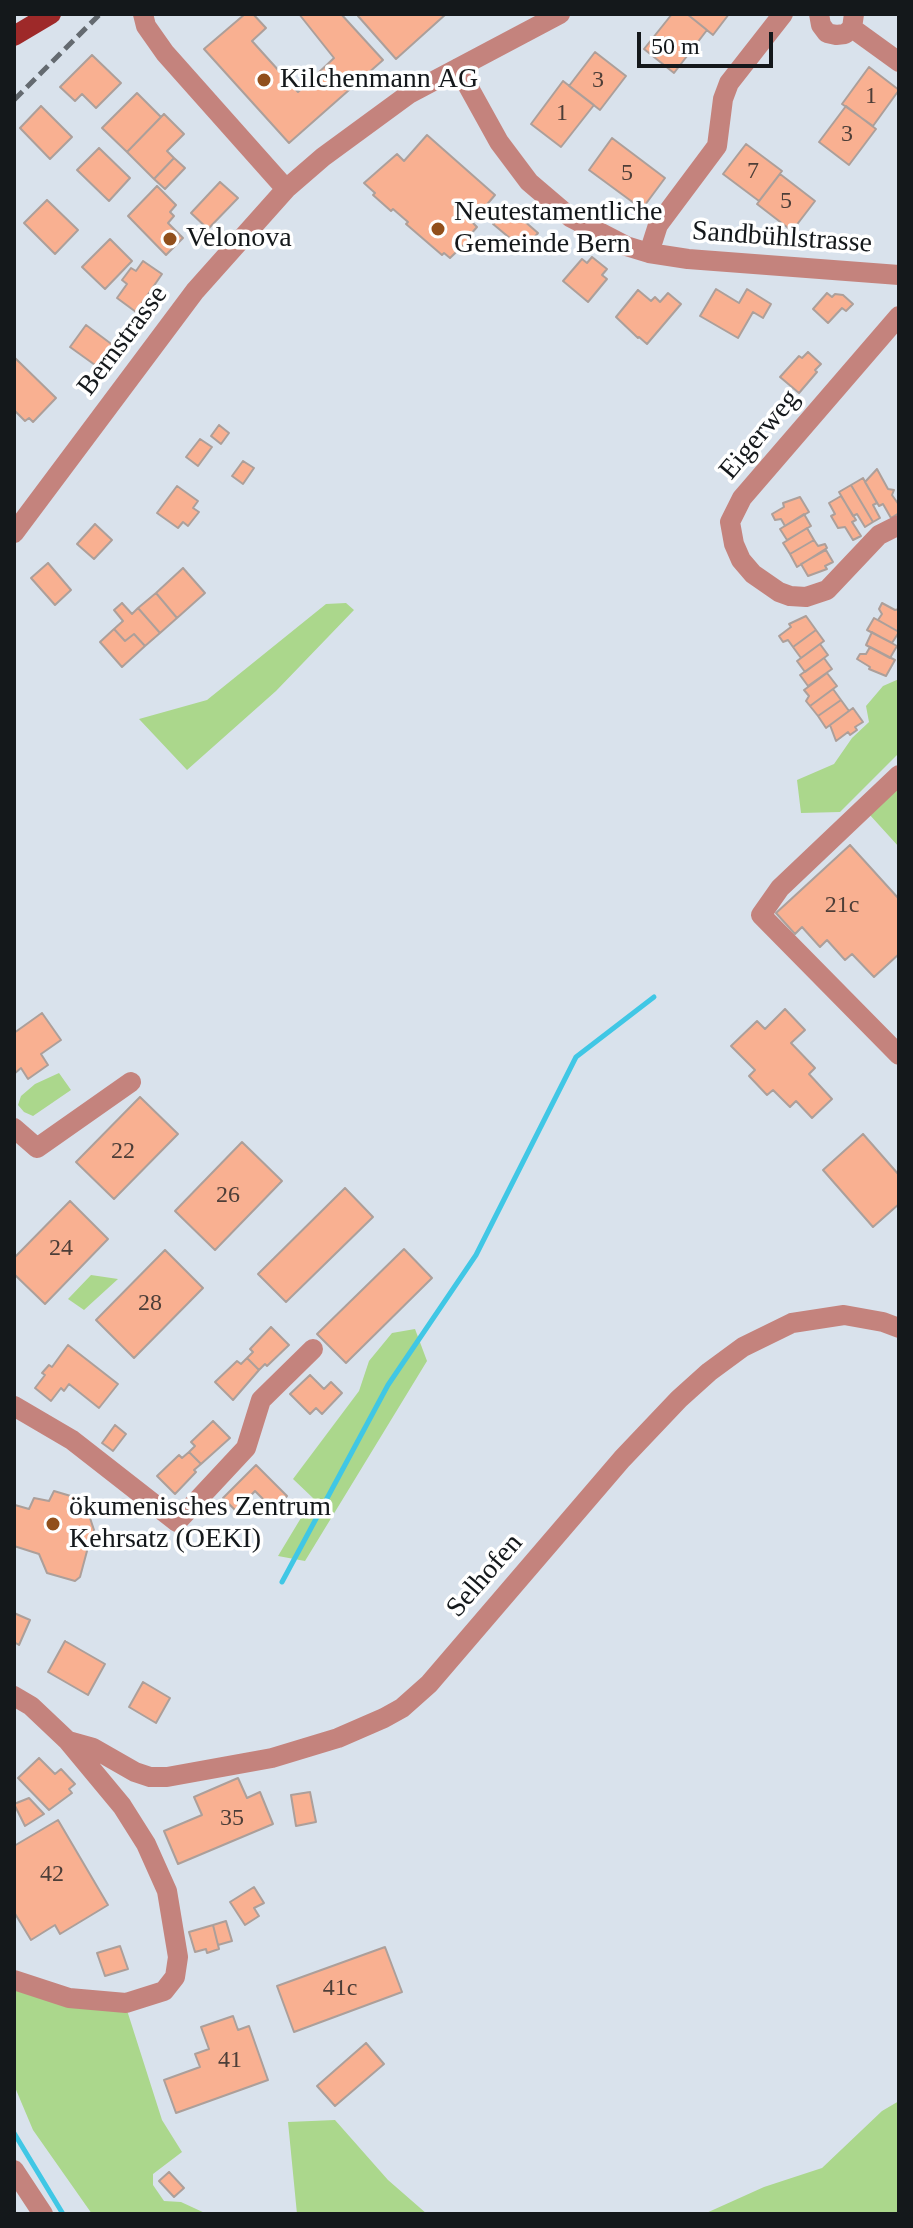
<!DOCTYPE html>
<html>
<head>
<meta charset="utf-8">
<style>
  body { margin:0 }
  #map { position:relative; width:913px; height:2228px; overflow:hidden; background:#d9e2ec; font-family:Georgia,serif }
  canvas { display:block }
  .frame { position:absolute; inset:0; border:16px solid #14181b; pointer-events:none }
  .scale { position:absolute; left:637px; top:32px; width:136px; height:36px; box-sizing:border-box; border:4px solid #14181b; border-top:0; padding-left:10px; font-size:24px; line-height:28px; white-space:nowrap; color:#14181b; -webkit-text-stroke:6px #fff; paint-order:stroke }
</style>
</head>
<body>
<div id="map">
<canvas width="913" height="2228"></canvas>
<div class="frame"></div>
<div class="scale">50 m</div>
</div>
<script>
const ctx = document.querySelector('canvas').getContext('2d');
ctx.lineJoin = 'round';
function fill(path, color) {
  ctx.fillStyle = color;
  ctx.fill(path, 'evenodd');
}
function shape(rows) {
  const path = new Path2D();
  for (const r of rows) {
    path.moveTo(r[0], r[1]);
    for (let i = 2; i < r.length; i += 2) path.lineTo(r[i], r[i + 1]);
  }
  return path;
}
function stroke(path, color, width, dash) {
  ctx.strokeStyle = color;
  ctx.lineWidth = width;
  ctx.lineCap = dash ? 'butt' : 'round';
  ctx.setLineDash(dash || []);
  ctx.stroke(path);
}
function write(font, color, halo, rows, align = 'center') {
  ctx.font = font + ' Georgia,serif';
  ctx.lineWidth = 7;
  ctx.setLineDash([]);
  ctx.textBaseline = 'middle';
  ctx.strokeStyle = halo;
  ctx.fillStyle = color;
  for (const [text, x, y, turn = 0] of rows) {
    ctx.save();
    ctx.translate(x, y);
    ctx.rotate((+turn || 0) * Math.PI / 180);
    ctx.textAlign = isNaN(turn) ? turn : align;
    if (halo) ctx.strokeText(text, 0, 0);
    ctx.fillText(text, 0, 0);
    ctx.restore();
  }
}
const green = shape([
  [346,603,354,610,276,691,187,770,139,719,207,700,326,604],
  [899,679,899,753,840,812,801,813,797,780,834,764,852,738,869,722,866,706,883,686],
  [899,787,899,847,869,814],
  [59,1073,71,1090,33,1116,24,1112,18,1105,21,1096,35,1084],
  [91,1275,118,1279,84,1310,68,1299],
  [415,1329,427,1361,305,1561,278,1556,313,1498,293,1479,359,1391,369,1361,392,1333],
  [14,1978,125,2004,162,2120,182,2152,153,2174,153,2185,164,2201,181,2202,207,2214,92,2214,33,2130,14,2085],
  [899,2101,899,2214,704,2214,764,2187,822,2168,882,2111],
  [335,2120,388,2180,427,2214,297,2214,288,2122]
]);
const stream = shape([
  [282,1582,388,1385,476,1255,576,1057,654,997],
  [14,2133,63,2214]
]);
const building = shape([
  [245,14,253,14,266,28,252,41,298,92,334,58,299,14,341,14,383,60,289,143,204,49,245,14],
  [360,14,446,14,396,59,358,16,360,14],
  [672,14,687,14,707,30,674,73,644,49,672,14],
  [687,14,729,14,713,35,687,14],
  [595,52,626,76,600,110,569,86,595,52],
  [92,55,121,83,96,108,82,94,75,101,60,87,92,55],
  [869,67,899,90,873,126,842,104,869,67],
  [563,81,594,105,561,147,531,124,563,81],
  [137,93,161,117,127,152,102,128,137,93],
  [41,106,72,137,50,159,20,128,41,106],
  [846,106,876,129,849,165,819,142,846,106],
  [164,114,184,134,167,151,174,158,154,179,127,152,164,114],
  [427,135,495,195,472,222,477,227,470,235,472,237,450,258,444,253,442,255,406,224,408,222,393,209,391,211,373,195,375,193,364,183,397,154,404,161,427,135],
  [612,138,665,178,642,209,589,170,612,138],
  [746,144,782,171,759,201,723,174,746,144],
  [99,148,130,178,109,201,77,170,99,148],
  [174,158,185,168,165,189,154,179,174,158],
  [780,174,815,201,792,231,757,204,780,174],
  [220,182,238,198,208,229,191,213,220,182],
  [157,186,176,205,170,212,174,216,168,223,183,238,166,255,128,216,157,186],
  [47,200,78,230,55,254,24,223,47,200],
  [508,207,538,233,524,250,493,224,508,207],
  [110,239,132,261,105,289,82,267,110,239],
  [592,257,607,269,602,275,607,279,588,302,563,281,582,259,587,263,592,257],
  [143,261,162,274,136,312,117,298,127,284,122,280,131,268,136,271,143,261],
  [716,289,739,303,747,289,771,304,763,318,753,312,738,338,700,316,716,289],
  [638,290,651,301,655,297,660,302,668,293,681,304,647,344,639,337,638,338,616,317,638,290],
  [827,293,832,297,835,294,843,295,853,304,846,311,842,308,828,323,813,309,827,293],
  [86,325,118,349,102,370,70,347,86,325],
  [808,352,821,364,815,370,817,372,799,393,780,377,799,356,802,358,808,352],
  [14,357,56,398,33,422,29,418,25,421,14,410,14,357],
  [219,425,229,433,221,444,211,436,219,425],
  [200,439,212,447,198,466,186,457,200,439],
  [243,461,254,468,243,484,232,476,243,461],
  [877,469,888,489,894,490,892,495,899,505,899,513,891,518,883,504,879,506,865,482,877,469],
  [863,478,877,503,873,505,880,518,873,522,851,485,863,478],
  [851,485,873,522,865,527,857,514,853,516,839,492,851,485],
  [177,486,198,501,193,508,199,512,188,526,183,522,178,528,157,513,177,486],
  [841,496,856,520,852,522,861,536,853,540,845,527,838,528,831,516,835,514,829,503,841,496],
  [800,497,809,512,785,526,781,519,775,520,772,514,784,507,783,503,800,497],
  [804,514,811,526,787,540,780,529,804,514],
  [95,524,112,540,94,559,77,544,95,524],
  [807,528,814,540,790,554,783,543,807,528],
  [814,540,818,546,825,544,827,548,797,567,790,554,814,540],
  [826,550,833,562,825,566,827,569,808,576,801,564,826,550],
  [48,563,71,590,55,605,31,578,48,563],
  [183,568,205,593,177,618,156,593,183,568],
  [156,593,177,618,160,633,138,608,156,593],
  [122,603,132,614,138,608,160,633,145,646,134,634,125,641,114,629,123,621,114,610,122,603],
  [882,603,895,610,899,609,899,632,878,620,882,614,879,609,882,603],
  [806,616,816,630,793,647,788,640,783,642,779,636,791,627,789,624,806,616],
  [874,618,899,632,892,643,867,630,874,618],
  [114,629,125,641,134,634,145,646,122,667,100,642,114,629],
  [816,630,824,641,801,658,793,647,816,630],
  [872,632,897,646,890,658,866,645,872,632],
  [820,644,828,655,805,672,797,661,820,644],
  [870,647,895,660,886,676,869,669,870,667,857,659,860,654,866,654,870,647],
  [824,658,832,669,808,686,800,675,824,658],
  [827,673,837,686,810,706,806,701,809,696,804,690,827,673],
  [833,689,841,700,818,716,810,706,833,689],
  [841,700,849,711,826,728,818,716,841,700],
  [853,708,863,722,855,727,857,730,850,735,848,732,836,741,830,725,853,708],
  [850,845,899,899,899,954,874,977,852,954,845,960,827,940,820,947,802,927,795,934,776,913,850,845],
  [785,1009,805,1030,791,1043,815,1068,809,1074,832,1099,812,1118,796,1101,790,1107,773,1090,767,1095,749,1076,755,1070,731,1046,757,1021,765,1029,785,1009],
  [42,1013,61,1040,41,1054,48,1065,28,1079,21,1068,14,1074,14,1033,42,1013],
  [140,1097,178,1134,114,1199,76,1162,140,1097],
  [863,1134,899,1175,899,1204,873,1227,823,1170,863,1134],
  [242,1142,282,1181,215,1250,175,1211,242,1142],
  [345,1188,373,1217,286,1302,258,1274,345,1188],
  [70,1201,108,1239,45,1304,14,1274,14,1258,70,1201],
  [404,1249,432,1278,346,1363,317,1334,404,1249],
  [165,1250,203,1288,134,1358,96,1320,165,1250],
  [271,1327,289,1345,267,1366,265,1364,259,1370,247,1358,253,1352,250,1349,271,1327],
  [68,1345,118,1384,99,1408,69,1384,64,1391,61,1388,51,1401,35,1388,45,1375,42,1373,49,1365,52,1367,68,1345],
  [247,1358,259,1370,233,1400,215,1382,237,1361,241,1364,247,1358],
  [310,1375,324,1389,331,1382,342,1393,322,1414,316,1408,310,1414,290,1394,310,1375],
  [213,1421,230,1438,201,1464,189,1452,195,1446,191,1442,213,1421],
  [115,1425,126,1434,113,1451,102,1443,115,1425],
  [189,1452,201,1464,194,1470,196,1472,175,1494,157,1476,179,1455,182,1458,189,1452],
  [256,1465,287,1496,274,1510,255,1491,236,1511,223,1498,256,1465],
  [54,1491,84,1500,99,1545,98,1549,86,1545,87,1551,80,1577,75,1581,47,1573,39,1554,14,1546,14,1500,15,1505,29,1509,34,1498,49,1501,54,1491],
  [14,1613,30,1620,19,1645,14,1642,14,1613],
  [65,1641,105,1664,88,1695,48,1672,65,1641],
  [143,1682,170,1698,156,1723,129,1707,143,1682],
  [39,1758,55,1774,61,1769,75,1784,69,1789,72,1793,49,1810,18,1778,39,1758],
  [238,1778,247,1798,260,1792,273,1824,178,1864,164,1831,202,1815,194,1797,238,1778],
  [310,1792,316,1822,296,1826,291,1795,310,1792],
  [29,1798,44,1814,25,1826,14,1804,29,1798],
  [58,1820,108,1905,60,1934,55,1925,31,1940,14,1912,14,1846,58,1820],
  [254,1887,264,1903,254,1908,259,1916,245,1925,230,1902,254,1887],
  [226,1921,232,1941,218,1945,213,1925,226,1921],
  [213,1925,219,1949,207,1953,206,1949,195,1952,189,1932,213,1925],
  [120,1946,128,1969,105,1976,97,1953,120,1946],
  [385,1947,402,1992,294,2032,277,1986,385,1947],
  [233,2016,238,2030,249,2026,268,2080,176,2113,164,2080,200,2067,195,2054,209,2049,201,2027,233,2016],
  [366,2043,384,2064,335,2106,317,2086,366,2043],
  [169,2172,184,2188,174,2197,159,2181,169,2172]
]);
const minor = shape([
  [143,14,146,26,165,53,286,189],
  [819,14,821,25,827,33,836,35,845,34,852,28,854,14],
  [852,28,899,62],
  [458,68,499,142,529,182,570,217,626,246,649,253,688,259,899,275],
  [649,253,658,225,717,146,723,99,729,83,783,14],
  [899,316,742,498,730,522,734,544,741,560,753,574,779,592,790,596,806,597,827,590,879,535,899,525],
  [14,533,195,291,286,189,323,157,409,94,560,14],
  [899,775,780,888,761,915,899,1055],
  [14,1128,37,1148,131,1082],
  [14,1406,72,1440,177,1522,246,1448,261,1400,313,1349],
  [14,1696,31,1706,68,1741,122,1806,146,1844,167,1891,178,1957,175,1977,164,1991,126,2003,69,1998,14,1980],
  [68,1741,93,1748,135,1772,150,1777,167,1777,272,1758,338,1738,384,1718,402,1708,429,1684,622,1459,679,1399,709,1372,743,1347,792,1323,844,1315,883,1322,899,1328],
  [14,2170,43,2214]
]);
const major = shape([
  [14,36,51,14]
]);
const rail = shape([
  [14,100,100,14]
]);
const markers = [
  [264,80,8,"#914f1c"],
  [438,229,8,"#914f1c"],
  [170,239,8,"#914f1c"],
  [53,1524,8,"#914f1c"]
];
const numberNames = [
  ["3",598,81],
  ["1",871,97],
  ["1",562,114],
  ["3",847,135],
  ["7",753,172],
  ["5",627,174],
  ["5",786,202],
  ["21c",842,906],
  ["22",123,1152],
  ["26",228,1196],
  ["24",61,1249],
  ["28",150,1304],
  ["35",232,1819],
  ["42",52,1875],
  ["41c",340,1989],
  ["41",230,2061]
];
const poiNames = [
  ["Kilchenmann AG",280,80],
  ["Neutestamentliche",454,213],
  ["Gemeinde Bern",454,245],
  ["Velonova",186,239],
  ["ökumenisches Zentrum",69,1508],
  ["Kehrsatz (OEKI)",69,1540]
];
const streetNames = [
  ["Sandbühlstrasse",782,238,4],
  ["Bernstrasse",123,341,-53],
  ["Eigerweg",760,435,-50],
  ["Selhofen",485,1576,-49]
];
fill(green, '#abd78c');
stroke(stream, '#40c7e5', 5);
fill(building, '#f9b091');
stroke(building, '#ac9f9a', 2);
stroke(minor, '#c4837d', 20);
stroke(major, '#9e2929', 20);
stroke(rail, '#646a70', 5, [12, 6]);
for (const [x, y, r, color] of markers) {
  const dot = new Path2D();
  dot.arc(x, y, r, 0, 2 * Math.PI);
  ctx.fillStyle = color;
  ctx.fill(dot);
  stroke(dot, '#fff', 3);
}
write('24px', '#4d3e38', null, numberNames);
write('28px', '#14181b', '#fff', poiNames, 'left');
write('28px', '#14181b', '#fff', streetNames);
</script>
</body>
</html>
